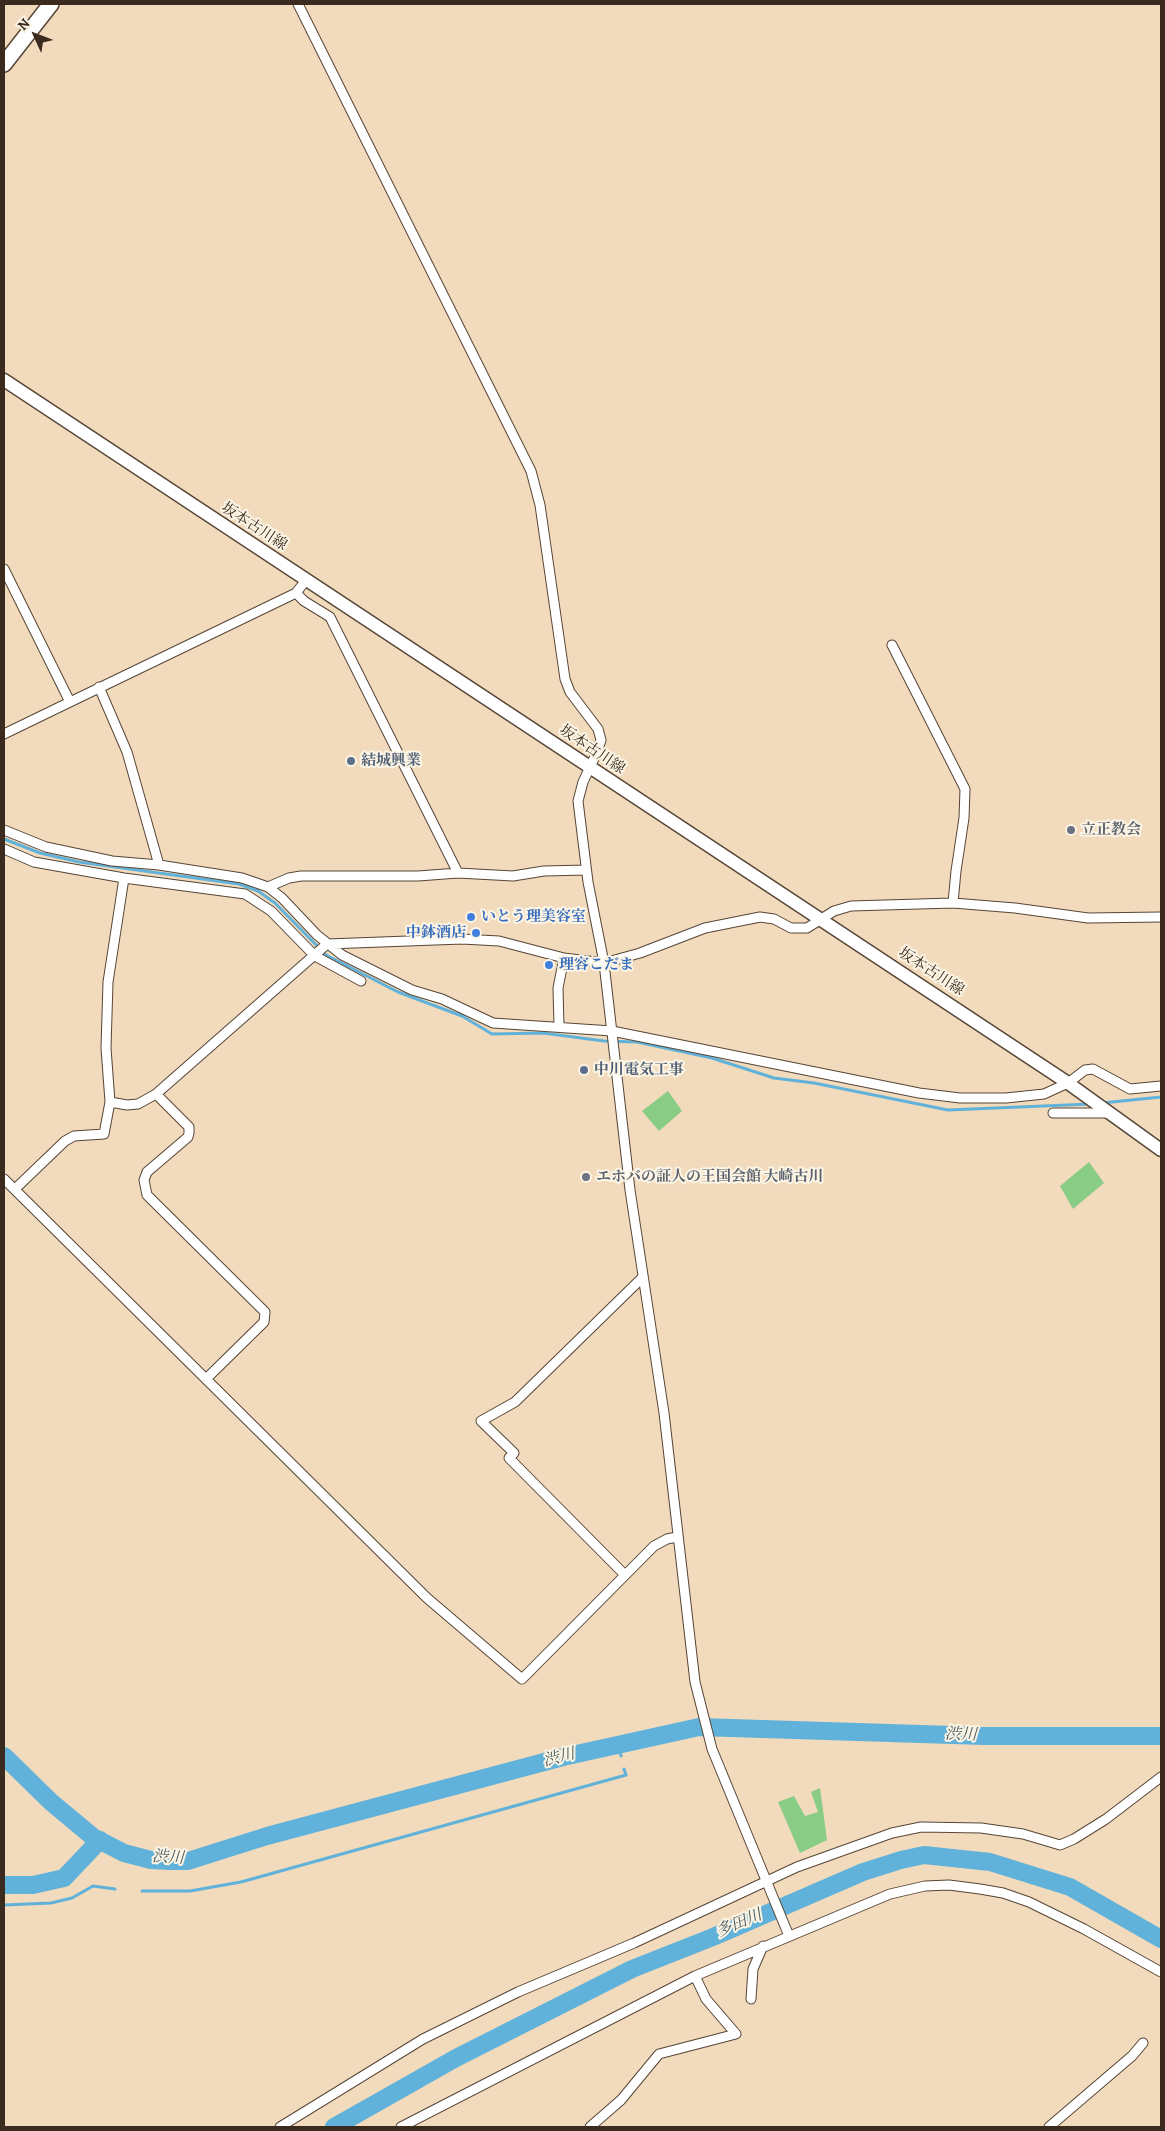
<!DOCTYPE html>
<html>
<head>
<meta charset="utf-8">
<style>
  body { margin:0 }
  #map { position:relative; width:1165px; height:2131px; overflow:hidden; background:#f2dbbc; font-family:Alegreya,serif }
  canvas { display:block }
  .frame { position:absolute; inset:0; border:5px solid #3b2a1e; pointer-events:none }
  .north { position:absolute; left:10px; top:10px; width:50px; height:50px; -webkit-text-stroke:4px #fcf5e5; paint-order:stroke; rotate:313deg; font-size:14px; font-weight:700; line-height:20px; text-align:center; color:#3b2a1e }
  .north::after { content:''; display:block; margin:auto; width:18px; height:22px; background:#3b2a1e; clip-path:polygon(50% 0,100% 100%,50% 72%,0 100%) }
</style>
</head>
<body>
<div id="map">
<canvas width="1165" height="2131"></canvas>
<div class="frame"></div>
<div class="north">N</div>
</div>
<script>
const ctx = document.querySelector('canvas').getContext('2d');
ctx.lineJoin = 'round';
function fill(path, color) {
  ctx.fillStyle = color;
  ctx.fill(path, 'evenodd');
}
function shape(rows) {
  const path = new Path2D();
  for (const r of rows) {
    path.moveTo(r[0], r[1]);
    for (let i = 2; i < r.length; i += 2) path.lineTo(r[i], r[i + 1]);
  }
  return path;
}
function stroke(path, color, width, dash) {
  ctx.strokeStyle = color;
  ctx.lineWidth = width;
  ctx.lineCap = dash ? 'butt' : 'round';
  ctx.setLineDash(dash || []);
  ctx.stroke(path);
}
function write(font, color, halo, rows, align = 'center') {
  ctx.font = font + ' Alegreya,"Noto Serif JP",serif';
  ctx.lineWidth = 4;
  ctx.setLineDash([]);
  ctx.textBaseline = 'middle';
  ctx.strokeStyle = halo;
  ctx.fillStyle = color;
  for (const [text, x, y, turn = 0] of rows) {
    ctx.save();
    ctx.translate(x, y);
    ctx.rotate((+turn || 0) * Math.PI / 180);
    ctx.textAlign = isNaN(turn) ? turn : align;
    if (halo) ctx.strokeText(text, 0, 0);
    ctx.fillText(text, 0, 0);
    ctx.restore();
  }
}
const green = shape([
  [668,1091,682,1111,659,1131,642,1111],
  [1089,1162,1104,1183,1073,1209,1060,1186],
  [820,1788,827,1840,800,1853,778,1802,794,1796,805,1816,818,1812,811,1792]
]);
const stream = shape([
  [4,839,40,853,79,862,239,884,258,891,275,903,326,955,398,992,462,1016,492,1034,543,1033,604,1041,637,1042,712,1058,774,1078,814,1083,948,1110,1091,1104],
  [1102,1103,1161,1097],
  [618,1744,621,1756],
  [142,1891,190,1891,241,1882,626,1775,624,1769],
  [4,1905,51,1903,72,1898,93,1886,115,1889]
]);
const river = shape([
  [4,1756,51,1802,93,1837,124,1853,151,1860,169,1861,188,1861,267,1836,563,1757,699,1727,984,1736,1161,1736],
  [4,1885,33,1885,64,1878,100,1840],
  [334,2127,456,2058,632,1969,713,1937,863,1872,901,1860,924,1855,990,1862,1070,1887,1161,1939]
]);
const minor = shape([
  [298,4,531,471,540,505,565,679,570,692,598,729,601,740,597,752,583,782,578,801,588,882,604,963,630,1190,664,1413,695,1682,712,1749,789,1936],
  [4,569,70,702,4,734],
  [296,593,304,601,330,617,458,873],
  [892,645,965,789,964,818,956,871,953,903],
  [99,687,127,752,159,865],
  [70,702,296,593,306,580],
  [4,830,46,847,112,861,159,865,242,878,268,887,282,898,317,935,342,955,412,990,442,999,493,1023,612,1031,919,1093,960,1098,1006,1098,1044,1094,1068,1083,1085,1070,1093,1069,1130,1089,1161,1086],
  [4,849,34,862,124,878,245,894,271,911,315,956,361,981],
  [268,887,289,878,301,876,418,876,458,873,513,876,544,871,586,870],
  [559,1026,558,988,564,958],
  [110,1102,127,1105,138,1104,156,1094],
  [1053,1113,1110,1113],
  [4,1179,427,1598,522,1679,654,1546,667,1539,677,1537],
  [15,1189,65,1141,74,1136,104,1134,110,1102,106,1048,108,982,124,878],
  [206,1379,264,1322,265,1312,147,1195,144,1180,147,1172,188,1137,189,1133,189,1127,156,1094,327,944,462,939,499,941,564,958,604,963,640,953,705,928,760,917,774,919,791,928,807,928,834,911,851,906,953,903,1015,908,1088,918,1161,917],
  [625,1575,509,1458,514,1453,481,1421,515,1402,643,1277],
  [751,1999,753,1969,763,1946],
  [280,2127,423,2039,518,1992,634,1943,797,1867,892,1833,921,1827,981,1828,1023,1834,1060,1845,1074,1839,1106,1819,1161,1777],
  [401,2127,695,1976,890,1894,925,1886,949,1885,980,1889,1003,1893,1029,1902,1084,1929,1161,1972],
  [590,2127,621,2100,659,2054,736,2034,706,1999,695,1976],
  [1049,2127,1132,2056,1143,2043]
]);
const secondary = shape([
  [4,380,1068,1083,1161,1150]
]);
const trunk = shape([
  [4,64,51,4]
]);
const markers = [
  [351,761,5,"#5c6f8a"],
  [1071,830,5,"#6b7280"],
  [471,917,5,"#3f7fe0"],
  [476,933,5,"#3f7fe0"],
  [549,965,5,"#3f7fe0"],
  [584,1070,5,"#5c6f8a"],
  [586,1177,5,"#6b7280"]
];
const streetNames = [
  ["坂本古川線",254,527,33],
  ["坂本古川線",592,750,34],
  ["坂本古川線",931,972,33]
];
const serviceNames = [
  ["結城興業",361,761],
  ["中川電気工事",594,1070]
];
const worshipNames = [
  ["立正教会",1081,830],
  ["エホバの証人の王国会館 大崎古川",596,1177]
];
const shopNames = [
  ["いとう理美容室",481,917],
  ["中鉢酒店",466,933,"right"],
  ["理容こだま",559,965]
];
const waterNames = [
  ["渋川",961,1735,2],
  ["渋川",559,1758,-14],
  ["渋川",168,1858,3],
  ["多田川",739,1924,-23]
];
fill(green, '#88cc85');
stroke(stream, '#60b2db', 3);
stroke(river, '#60b2db', 18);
stroke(minor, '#564536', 11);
stroke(secondary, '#564536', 15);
stroke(trunk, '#564536', 18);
stroke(minor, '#fff', 9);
stroke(secondary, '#fff', 12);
stroke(trunk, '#fff', 15);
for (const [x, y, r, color] of markers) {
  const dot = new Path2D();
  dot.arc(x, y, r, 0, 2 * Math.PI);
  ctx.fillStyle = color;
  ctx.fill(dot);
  stroke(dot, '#fcf5e5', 2);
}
write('15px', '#3b2a1e', '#fcf5e5', streetNames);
write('bold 15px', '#4e5e75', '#fcf5e5', serviceNames, 'left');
write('bold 15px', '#5b616d', '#fcf5e5', worshipNames, 'left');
write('bold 15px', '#366cbe', '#fcf5e5', shopNames, 'left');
write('italic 16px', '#485a60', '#fcf5e5', waterNames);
</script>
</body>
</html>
